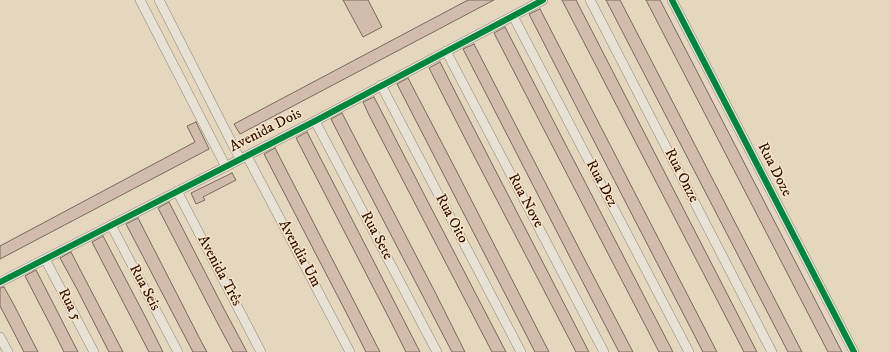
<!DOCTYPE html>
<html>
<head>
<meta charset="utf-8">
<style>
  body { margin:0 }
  canvas { display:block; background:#e5d6be }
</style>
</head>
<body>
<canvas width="889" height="352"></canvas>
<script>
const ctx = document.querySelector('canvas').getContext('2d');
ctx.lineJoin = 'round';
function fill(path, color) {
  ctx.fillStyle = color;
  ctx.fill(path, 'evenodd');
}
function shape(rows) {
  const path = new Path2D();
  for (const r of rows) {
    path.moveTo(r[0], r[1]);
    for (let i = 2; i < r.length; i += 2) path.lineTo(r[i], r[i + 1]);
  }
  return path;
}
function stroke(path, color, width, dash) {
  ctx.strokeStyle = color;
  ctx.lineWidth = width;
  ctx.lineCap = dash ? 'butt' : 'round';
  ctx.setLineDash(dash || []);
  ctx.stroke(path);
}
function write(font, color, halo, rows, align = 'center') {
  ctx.font = font + ' "IM FELL DW Pica",serif';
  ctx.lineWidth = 3;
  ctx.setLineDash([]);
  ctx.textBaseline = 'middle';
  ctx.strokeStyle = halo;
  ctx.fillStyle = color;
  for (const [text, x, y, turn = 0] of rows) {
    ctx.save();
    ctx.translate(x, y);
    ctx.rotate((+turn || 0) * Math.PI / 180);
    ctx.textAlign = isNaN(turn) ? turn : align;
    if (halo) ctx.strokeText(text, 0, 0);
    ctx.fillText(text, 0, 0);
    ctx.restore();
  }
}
const building = shape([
  [343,0,368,0,382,27,363,37,343,0],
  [468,0,494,0,240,134,234,124,468,0],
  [562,0,576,0,757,352,744,352,562,0],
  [606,0,620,0,802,352,788,352,606,0],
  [646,0,660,0,842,352,828,352,646,0],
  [540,9,638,199,717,352,703,352,580,114,529,14,540,9],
  [505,27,570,153,673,352,659,352,617,271,494,33,505,27],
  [474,44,585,260,633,352,619,352,576,269,463,49,474,44],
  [440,62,470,121,589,352,576,352,474,156,429,68,440,62],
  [408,78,456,170,549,352,535,352,397,84,408,78],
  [374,97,427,200,506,352,492,352,369,115,363,102,374,97],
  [342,113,435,292,465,352,452,352,354,164,331,119,342,113],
  [196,122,209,149,0,259,0,246,195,142,187,126,196,122],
  [307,132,373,260,420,352,406,352,390,320,296,138,307,132],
  [275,148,358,309,380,352,366,352,349,318,264,154,275,148],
  [232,173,236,180,203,197,205,200,196,204,191,193,232,173],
  [169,202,224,309,247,352,233,352,219,326,158,208,169,202],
  [138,218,202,343,207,352,193,352,148,266,126,224,138,218],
  [103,236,146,318,163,352,149,352,92,242,103,236],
  [71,252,123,352,109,352,77,289,60,258,71,252],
  [36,270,53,303,78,352,64,352,53,330,25,276,36,270],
  [4,287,14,305,38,352,24,352,10,325,0,306,0,288,4,287]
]);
const minor = shape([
  [140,0,226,167],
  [159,0,240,159],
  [590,0,772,352],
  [672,0,854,352],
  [513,16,689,352],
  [446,51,604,352],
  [381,85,521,352],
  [315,121,437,352],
  [247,156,350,352],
  [177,191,261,352],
  [111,225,178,352],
  [45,259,94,352],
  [0,282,315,121,543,0],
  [0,337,8,352]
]);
const cycleway = shape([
  [672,0,854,352],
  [0,282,315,121,543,0]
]);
const streetNames = [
  ["Avenida Dois",266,131,-27],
  ["Rua Doze",774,170,63],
  ["Rua Onze",681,176,63],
  ["Rua Dez",601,184,62],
  ["Rua Nove",525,201,62],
  ["Rua Oito",451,219,62],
  ["Rua Sete",376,236,62],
  ["Avendia Um",299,254,62],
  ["Avenida Três",219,271,62],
  ["Rua Seis",144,288,62],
  ["Rua 5",69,305,63]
];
fill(building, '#d2bcab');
stroke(building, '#786b5e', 1);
stroke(minor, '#928677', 10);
stroke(minor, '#e8e1d6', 9);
stroke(cycleway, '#00873e', 6);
write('15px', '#2d0f00', '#f8e6cb', streetNames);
</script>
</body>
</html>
